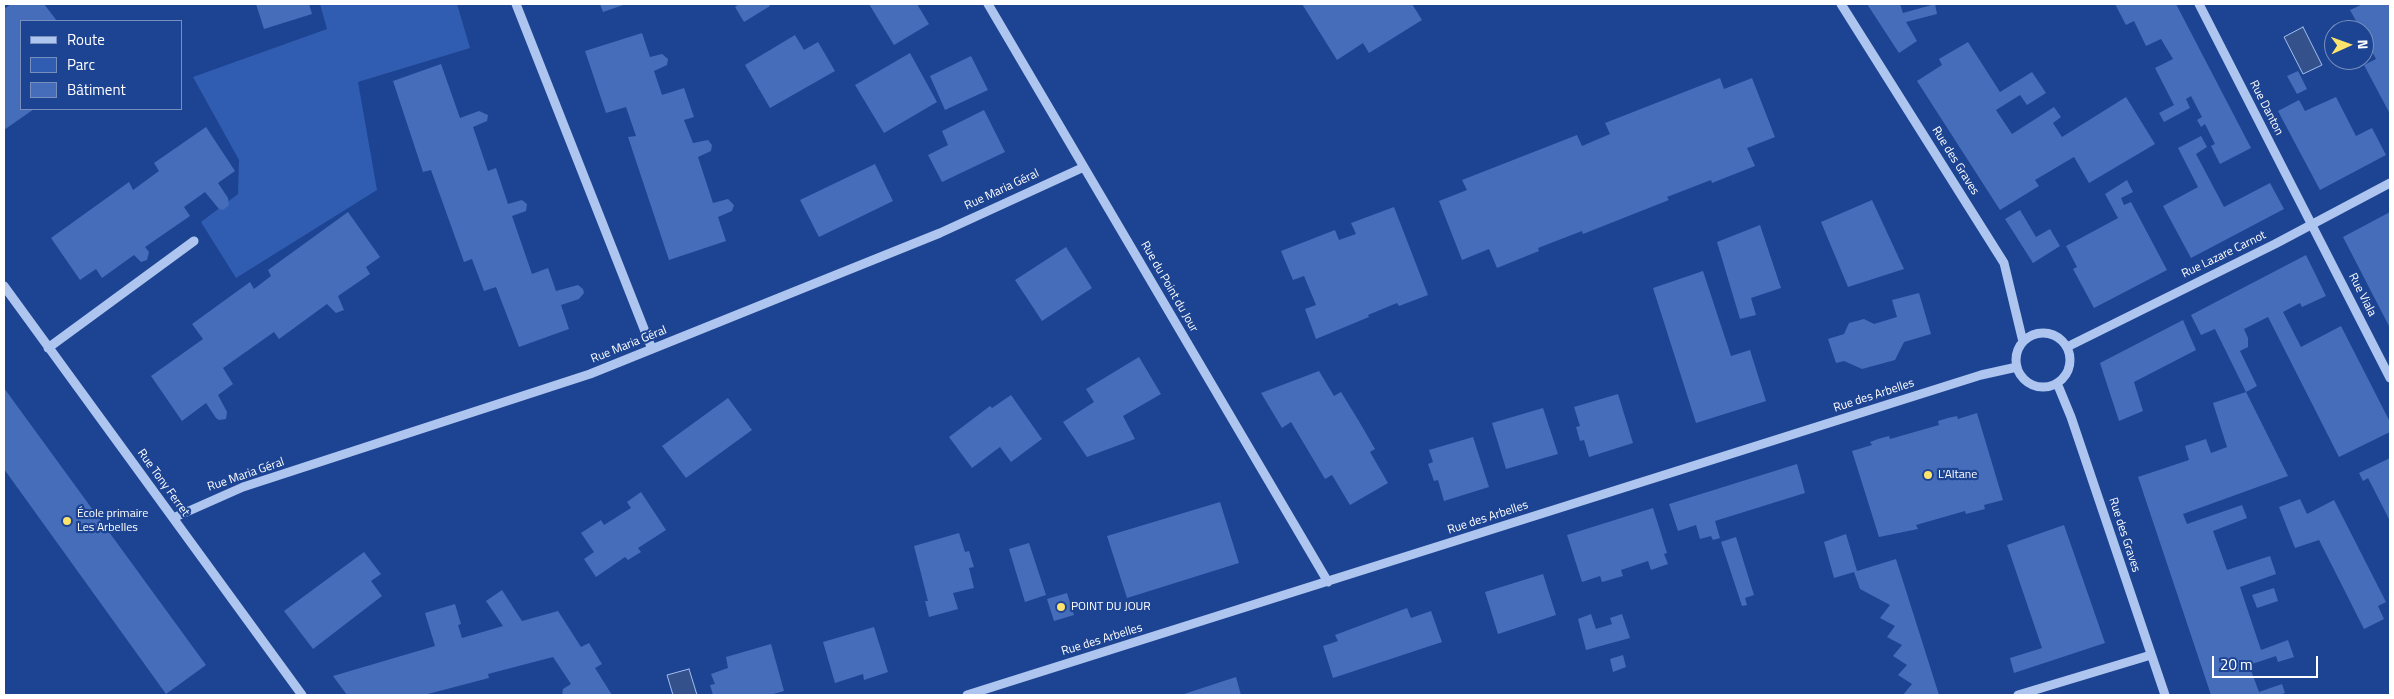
<!DOCTYPE html>
<html>
<head>
<meta charset="utf-8">
<style>
  body { margin:0 }
  #map { position:relative; width:2394px; height:699px; overflow:hidden; background:#1d4493; font-family:"Titillium Web",sans-serif }
  canvas { display:block }
  .frame { position:absolute; inset:0; border:5px solid #fff; pointer-events:none }
  .legend { position:absolute; left:20px; top:20px; width:162px; height:90px; box-sizing:border-box; background:#1d4493; border:1px solid #778fbe; margin:0; padding:6px 9px; list-style:none; font-size:15px; color:#fff }
  .legend li { display:flex; align-items:center; gap:10px; height:25px }
  .legend b { width:25px; border:1px solid #778fbe }
  .north { position:absolute; left:2324px; top:20px; width:50px; height:50px; box-sizing:border-box; background:#1d4493; border:1px solid #778fbe; border-radius:50%; rotate:88deg; font-size:14px; font-weight:700; line-height:20px; text-align:center; color:#fff }
  .north::after { content:''; display:block; margin:auto; width:18px; height:22px; background:#fee36d; clip-path:polygon(50% 0,100% 100%,50% 72%,0 100%) }
  .scale { position:absolute; left:2212px; top:656px; width:106px; height:22px; box-sizing:border-box; border:2px solid #fff; border-top:0; padding-left:6px; font-size:15px; line-height:18px; white-space:nowrap; color:#fff; -webkit-text-stroke:4px #1d4493; paint-order:stroke }
</style>
</head>
<body>
<div id="map">
<canvas width="2394" height="699"></canvas>
<div class="frame"></div>
<ul class="legend">
<li><b style="height:6px;background:#aec5ef"></b>Route</li>
<li><b style="height:14px;background:#305db1"></b>Parc</li>
<li><b style="height:14px;background:#456dba"></b>Bâtiment</li>
</ul>
<div class="north">N</div>
<div class="scale">20 m</div>
</div>
<script>
const ctx = document.querySelector('canvas').getContext('2d');
ctx.lineJoin = 'round';
function fill(path, color) {
  ctx.fillStyle = color;
  ctx.fill(path, 'evenodd');
}
function shape(rows) {
  const path = new Path2D();
  for (const r of rows) {
    if (r.length === 3) {
      path.moveTo(r[0] + r[2], r[1]);
      path.arc(r[0], r[1], r[2], 0, 2 * Math.PI);
      continue;
    }
    path.moveTo(r[0], r[1]);
    for (let i = 2; i < r.length; i += 2) path.lineTo(r[i], r[i + 1]);
  }
  return path;
}
function stroke(path, color, width, dash) {
  ctx.strokeStyle = color;
  ctx.lineWidth = width;
  ctx.lineCap = dash ? 'butt' : 'round';
  ctx.setLineDash(dash || []);
  ctx.stroke(path);
}
function write(font, color, halo, rows, align = 'center') {
  ctx.font = font + ' "Titillium Web",sans-serif';
  ctx.lineWidth = 4.5;
  ctx.setLineDash([]);
  ctx.textBaseline = 'middle';
  ctx.strokeStyle = halo;
  ctx.fillStyle = color;
  for (const [text, x, y, turn = 0] of rows) {
    ctx.save();
    ctx.translate(x, y);
    ctx.rotate((+turn || 0) * Math.PI / 180);
    ctx.textAlign = isNaN(turn) ? turn : align;
    if (halo) ctx.strokeText(text, 0, 0);
    ctx.fillText(text, 0, 0);
    ctx.restore();
  }
}
const green = shape([
  [320,4,457,4,470,48,358,82,377,190,236,278,201,222,238,194,239,160,193,77,327,29]
]);
const water = shape([
  [2303,27,2322,65,2303,74,2284,37,2303,27],
  [689,669,697,695,673,695,667,675,689,669]
]);
const building = shape([
  [11,4,44,4,57,21,21,21,21,109,34,109,4,130,4,9],
  [256,4,309,4,312,14,264,29],
  [600,4,626,4,603,12],
  [739,4,769,4,770,6,744,22,735,7],
  [869,4,917,4,929,24,894,45],
  [1302,4,1412,4,1422,20,1369,53,1363,43,1337,60],
  [1867,4,1900,4,1903,13,1935,4,1937,14,1906,22,1917,41,1899,53],
  [2115,4,2176,4,2251,148,2220,164,2211,146,2215,144,2205,124,2201,127,2197,120,2202,117,2191,96,2186,99,2190,108,2164,122,2159,113,2174,105,2155,68,2173,59,2161,39,2146,46,2134,21,2126,25],
  [2363,4,2390,4,2390,114,2364,65,2376,59,2364,37,2364,30,2361,30,2350,10],
  [642,33,650,57,662,54,668,59,667,65,654,71,662,95,684,88,694,117,684,120,693,143,708,140,712,145,711,151,698,157,713,203,728,199,734,205,732,211,718,217,726,241,669,260,628,137,636,136,626,107,606,113,585,51],
  [795,35,804,50,818,42,835,71,770,108,745,65],
  [1968,42,2000,92,2032,72,2046,93,2027,105,2020,95,1996,110,2012,134,2054,107,2061,117,2053,123,2062,137,2126,97,2155,144,2089,183,2074,157,2035,180,2039,186,2000,210,1917,81,1942,65,1939,59],
  [910,53,937,102,884,133,855,85],
  [971,56,988,90,945,110,930,76],
  [441,64,460,118,479,111,488,115,487,121,473,127,488,171,496,168,508,204,522,200,527,204,526,211,512,216,532,274,548,268,556,291,578,285,583,289,584,293,579,299,561,305,569,329,519,347,496,287,484,291,472,259,464,262,431,170,423,172,393,81],
  [2298,71,2307,89,2297,94,2287,76],
  [1720,78,1724,89,1752,78,1775,137,1747,148,1755,166,1712,183,1711,180,1667,197,1669,200,1583,234,1582,231,1538,248,1539,251,1497,268,1489,249,1462,260,1439,201,1467,190,1462,180,1577,135,1582,146,1610,134,1605,123],
  [2336,97,2356,136,2372,128,2386,155,2320,190,2278,111,2299,100,2305,111],
  [984,110,1005,152,942,182,928,155,948,145,942,131],
  [206,127,235,171,218,183,228,198,229,205,223,210,219,209,205,192,184,207,190,216,145,247,149,252,147,260,141,262,134,255,102,278,96,269,80,280,51,238,129,182,133,190,159,171,154,163],
  [2201,136,2207,147,2196,154,2224,207,2270,183,2284,209,2191,258,2163,206,2198,187,2178,148],
  [875,164,893,201,819,237,800,200],
  [2127,180,2133,192,2121,198,2124,205,2131,202,2167,270,2094,308,2073,269,2077,267,2066,246,2118,218,2105,194],
  [1872,200,1904,269,1848,287,1821,222],
  [1394,207,1428,295,1399,306,1397,303,1368,315,1369,317,1316,339,1305,309,1316,305,1304,276,1293,280,1281,251,1335,230,1339,240,1356,234,1351,223],
  [2020,210,2036,237,2050,229,2060,246,2033,263,2005,219],
  [348,212,380,257,366,267,370,274,338,296,344,310,336,313,327,304,279,339,274,332,223,368,233,384,218,395,227,412,226,419,219,420,216,418,206,403,182,421,151,376,203,339,192,324,250,282,254,289,271,276,268,270],
  [2390,212,2390,328,2343,237],
  [1760,225,1781,288,1751,298,1756,315,1740,319,1717,242],
  [1066,247,1092,288,1042,321,1015,280],
  [2306,255,2326,296,2302,307,2300,303,2283,312,2301,347,2341,326,2390,422,2390,432,2339,457,2268,317,2244,329,2248,338,2248,347,2240,351,2257,386,2246,392,2215,329,2201,335,2191,315],
  [1703,271,1731,356,1750,350,1766,401,1696,423,1653,288],
  [1919,293,1931,334,1904,342,1895,360,1862,369,1844,361,1836,363,1828,339,1844,334,1849,323,1864,319,1874,324,1897,317,1892,300],
  [2183,320,2196,350,2134,382,2143,411,2119,421,2100,363],
  [1139,357,1161,394,1123,416,1135,439,1087,457,1063,422,1094,402,1086,389],
  [1319,371,1334,396,1341,392,1360,423,1375,449,1370,452,1388,483,1350,505,1332,475,1325,479,1291,422,1282,428,1261,393],
  [4,388,206,665,166,694,4,469],
  [2246,392,2288,476,2183,514,2187,524,2242,505,2247,518,2213,531,2227,570,2270,556,2276,574,2240,587,2261,650,2288,640,2294,657,2278,662,2276,656,2249,665,2259,692,2282,684,2285,693,2279,695,2211,695,2138,477,2189,460,2185,446,2206,439,2211,453,2227,447,2213,403],
  [1618,394,1633,443,1589,457,1584,440,1580,441,1576,427,1580,426,1574,407],
  [1011,395,1042,439,1011,462,1000,447,972,468,949,437,990,406,992,408],
  [728,398,752,430,686,478,662,446],
  [1543,408,1558,454,1506,469,1492,423],
  [1977,413,2003,500,1984,505,1985,509,1966,514,1965,511,1916,525,1918,529,1879,537,1852,451,1872,445,1870,442,1878,439,1889,436,1890,439,1939,425,1938,421,1948,418,1957,416,1958,419],
  [1473,437,1489,487,1444,501,1438,480,1434,481,1428,464,1433,462,1429,450],
  [2390,458,2390,521,2368,478,2363,481,2359,473],
  [1797,464,1805,493,1715,521,1720,538,1713,540,1711,536,1700,539,1696,525,1678,531,1669,504],
  [641,492,666,530,638,548,641,552,628,560,625,557,596,577,584,559,594,552,581,533,601,520,604,525,631,508,627,502],
  [2300,499,2307,514,2334,500,2386,602,2378,606,2384,619,2364,629,2319,540,2295,548,2279,507],
  [1220,502,1239,563,1127,598,1107,536],
  [1653,508,1667,553,1664,554,1668,564,1651,570,1648,561,1621,570,1623,576,1602,582,1600,576,1582,582,1567,535],
  [2064,525,2105,643,2014,673,2010,658,2042,648,2007,545],
  [959,533,965,552,969,551,974,567,969,568,974,588,953,593,958,609,929,617,925,601,928,601,914,546],
  [1846,534,1857,571,1896,559,1939,695,1903,695,1912,684,1898,675,1907,665,1893,656,1902,645,1887,637,1895,626,1880,618,1890,605,1860,589,1854,572,1834,578,1824,542],
  [1736,537,1754,595,1745,598,1747,605,1742,606,1721,542],
  [1029,543,1046,595,1025,602,1009,549],
  [364,552,381,574,371,581,382,596,313,649,284,611],
  [1543,574,1556,615,1498,634,1485,592],
  [2274,588,2278,601,2257,608,2252,595],
  [502,590,522,621,558,611,581,647,589,643,602,664,595,668,612,695,562,695,563,689,571,684,553,657,488,674,489,678,424,695,347,695,333,676,435,646,425,613,455,604,461,624,458,625,462,638,503,626,486,601],
  [1067,593,1074,615,1054,621,1047,599],
  [1407,608,1411,618,1431,611,1442,642,1333,678,1323,646,1338,641,1335,635],
  [1591,614,1596,629,1612,624,1610,618,1622,614,1630,638,1586,650,1578,619],
  [874,627,888,672,864,680,863,674,835,683,823,642],
  [771,644,784,691,770,695,713,695,710,685,715,684,711,674,728,668,726,657],
  [1623,655,1626,667,1613,672,1610,659],
  [1236,677,1241,695,1181,695]
]);
const minor = shape([
  [516,4,652,349],
  [988,4,1328,582],
  [1841,4,2004,263,2023,342],
  [2199,4,2390,378],
  [4,286,302,695],
  [2043,360,27],
  [2067,347,2275,244,2390,183],
  [48,348,194,241],
  [2057,383,2071,417,2165,695],
  [173,518,243,487,590,374,940,233,1084,167],
  [967,695,1981,375,2017,367],
  [2018,695,2151,655]
]);
const markers = [
  [1928,475,5,"#fee36d"],
  [67,521,5,"#fee36d"],
  [1061,607,5,"#fee36d"]
];
const streetNames = [
  ["Rue Danton",2266,108,63],
  ["Rue des Graves",1955,161,58],
  ["Rue Maria Géral",1002,190,-25],
  ["Rue Lazare Carnot",2224,255,-26],
  ["Rue du Point du Jour",1169,287,60],
  ["Rue Viala",2362,295,63],
  ["Rue Maria Géral",629,345,-22],
  ["Rue des Arbelles",1874,396,-18],
  ["Rue Maria Géral",246,475,-19],
  ["Rue Tony Ferret",163,483,54],
  ["Rue des Arbelles",1488,518,-18],
  ["Rue des Graves",2124,535,72],
  ["Rue des Arbelles",1102,640,-17]
];
const poiNames = [
  ["L'Altane",1938,475],
  ["École primaire",77,514],
  ["Les Arbelles",77,528],
  ["POINT DU JOUR",1071,607]
];
fill(green, '#305db1');
fill(water, '#35518b');
stroke(water, '#a2bef0', 1);
fill(building, '#456dba');
stroke(minor, '#aec5ef', 9);
for (const [x, y, r, color] of markers) {
  const dot = new Path2D();
  dot.arc(x, y, r, 0, 2 * Math.PI);
  ctx.fillStyle = color;
  ctx.fill(dot);
  stroke(dot, '#1d4493', 2);
}
write('12px', '#fff', '#1d4493', streetNames);
write('12px', '#fff', '#1d4493', poiNames, 'left');
</script>
</body>
</html>
